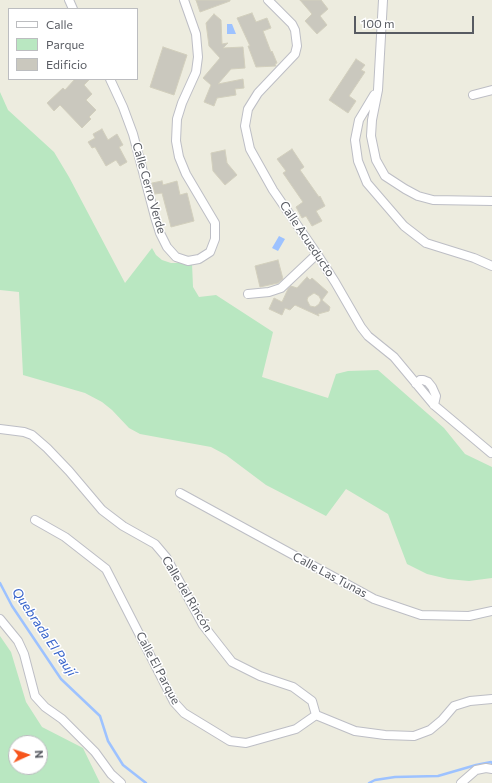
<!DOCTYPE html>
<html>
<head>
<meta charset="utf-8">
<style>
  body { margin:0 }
  #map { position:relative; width:492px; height:783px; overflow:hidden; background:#edecdf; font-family:Commissioner,sans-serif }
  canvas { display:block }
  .legend { position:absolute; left:8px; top:8px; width:130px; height:72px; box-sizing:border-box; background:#fff; border:1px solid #bcbdc0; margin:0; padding:5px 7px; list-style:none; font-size:12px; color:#585b62 }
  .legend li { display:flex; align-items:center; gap:8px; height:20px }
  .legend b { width:20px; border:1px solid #bcbdc0 }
  .north { position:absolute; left:8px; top:735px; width:40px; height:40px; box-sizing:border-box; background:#fff; border:1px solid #bcbdc0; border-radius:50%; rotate:87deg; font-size:11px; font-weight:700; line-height:16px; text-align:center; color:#585b62 }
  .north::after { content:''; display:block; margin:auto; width:14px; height:18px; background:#f6551c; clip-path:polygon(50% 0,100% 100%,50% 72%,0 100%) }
  .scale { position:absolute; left:354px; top:16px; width:120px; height:18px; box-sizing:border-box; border:2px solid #585b62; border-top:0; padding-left:5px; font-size:12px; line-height:14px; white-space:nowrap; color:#585b62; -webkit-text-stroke:3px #fff; paint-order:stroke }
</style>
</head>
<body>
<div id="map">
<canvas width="492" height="783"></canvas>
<ul class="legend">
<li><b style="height:5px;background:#fff"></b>Calle</li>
<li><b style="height:11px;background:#b9e7c1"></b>Parque</li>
<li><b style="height:11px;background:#cac8be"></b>Edificio</li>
</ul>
<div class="north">N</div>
<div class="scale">100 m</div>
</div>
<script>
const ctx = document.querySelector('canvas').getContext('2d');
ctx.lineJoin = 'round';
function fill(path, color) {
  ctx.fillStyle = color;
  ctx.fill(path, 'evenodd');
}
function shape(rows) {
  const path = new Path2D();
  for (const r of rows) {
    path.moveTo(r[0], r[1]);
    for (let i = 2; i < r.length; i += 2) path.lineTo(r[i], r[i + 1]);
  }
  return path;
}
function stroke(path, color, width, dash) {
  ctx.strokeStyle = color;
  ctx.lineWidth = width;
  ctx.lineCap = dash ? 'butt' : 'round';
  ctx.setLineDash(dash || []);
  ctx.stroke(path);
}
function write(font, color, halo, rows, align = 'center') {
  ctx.font = font + ' Commissioner,sans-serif';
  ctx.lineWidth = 3;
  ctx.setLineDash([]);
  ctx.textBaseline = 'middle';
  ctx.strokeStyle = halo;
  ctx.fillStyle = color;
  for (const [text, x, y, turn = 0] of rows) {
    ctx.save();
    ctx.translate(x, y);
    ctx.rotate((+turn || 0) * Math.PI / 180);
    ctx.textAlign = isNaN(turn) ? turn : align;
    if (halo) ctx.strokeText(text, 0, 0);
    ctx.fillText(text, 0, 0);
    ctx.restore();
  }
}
const green = shape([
  [0,92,8,110,54,152,69,177,125,283,152,248,156,255,162,260,171,263,192,263,193,287,199,297,216,295,273,332,262,377,328,398,336,374,348,371,378,370,444,428,465,454,492,467,492,578,469,581,448,579,427,574,407,564,388,514,346,489,326,516,266,485,226,455,211,447,140,434,129,428,112,410,102,402,85,393,23,375,19,292,0,290],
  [0,636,11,652,26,702,42,727,83,748,100,783,0,783],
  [16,743,40,743,40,767,16,767]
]);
const water = shape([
  [227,24,232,24,236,34,227,34],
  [279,236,285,239,278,251,272,248]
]);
const stream = shape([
  [0,583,12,606,61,679,100,716,108,741,123,765,146,783],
  [369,783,375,780,395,777,438,776,476,765,491,762,492,763]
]);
const building = shape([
  [196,0,230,0,230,1,200,12,196,0],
  [300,0,321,0,328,9,320,16,327,25,317,34,305,21,312,14,300,0],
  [252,13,256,22,267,18,271,28,263,31,271,52,272,51,277,63,275,64,276,66,256,67,248,46,250,46,237,18,252,13],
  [214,14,221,20,222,44,228,43,223,48,243,47,245,68,231,69,218,84,243,79,244,88,235,89,236,95,217,98,214,106,204,102,211,85,203,78,220,58,209,46,206,23,214,14],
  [163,47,187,55,174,95,150,87,163,47],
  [356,59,365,65,361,70,365,72,349,96,356,101,348,113,329,100,356,59],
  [75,79,90,79,84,85,92,94,86,100,96,110,89,117,91,119,82,128,60,105,54,111,47,103,63,88,65,90,75,79],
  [102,129,108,140,117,134,123,145,119,147,127,162,120,166,116,160,106,166,95,147,92,148,88,142,95,138,93,134,102,129],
  [292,149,304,167,300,170,319,197,320,196,325,206,316,211,322,221,312,226,306,216,302,218,296,207,303,202,283,173,286,171,277,159,292,149],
  [225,150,227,163,237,175,225,185,213,171,211,153,225,150],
  [162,181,163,185,177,181,180,195,187,193,194,221,171,227,162,193,155,194,152,183,162,181],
  [278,260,283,279,278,283,260,287,255,266,278,260],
  [307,277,310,280,312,278,328,292,322,300,330,307,329,311,318,314,319,316,295,305,290,310,285,308,282,315,269,309,274,298,282,302,288,289,291,286,297,288,307,277],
  [314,293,319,296,321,300,319,304,315,307,310,306,307,300,308,297,314,293]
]);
const minor = shape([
  [69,0,73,9],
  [268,0,292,24,295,30,297,46,295,54,258,93,248,109,245,126,250,149,273,190,317,254,335,282,361,327,368,336,394,357,434,405,491,453],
  [383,0,378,90,372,120,371,136,376,160,385,176,405,189,418,196,433,200,492,201],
  [110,79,123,107,133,134,155,217,160,233,167,247,176,257,188,261,199,259,210,252,215,239,215,223,186,174,179,157,176,141,177,119,182,103,196,72,198,57,196,34,184,0],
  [374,95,359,120,355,140,358,161,367,183,404,226,426,243,474,258,492,266],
  [473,95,492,90],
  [248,294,269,292,281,288,317,254],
  [416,384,420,380,423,380,428,382,432,387,436,396,434,405],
  [0,429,24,432,32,435,47,448,69,471,102,510,123,526,155,544,166,557,203,625,232,662,260,676,293,687,312,701,316,715],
  [180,493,374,599,421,615,469,616,492,611],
  [35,520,65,537,106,569,174,702,184,713,230,741,246,743,296,729,316,715,355,731,385,735,414,736,430,730,442,720,454,706,470,701,492,699],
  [0,619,18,641,24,654,35,696,45,707,62,719,95,752,111,774,121,783],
  [461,783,476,770,486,768,492,769]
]);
const streetNames = [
  ["Calle Cerro Verde",149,188,74],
  ["Calle Acueducto",307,239,56],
  ["Calle Las Tunas",330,575,28],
  ["Calle del Rincón",187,594,59],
  ["Calle El Parque",158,668,62]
];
const waterNames = [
  ["Quebrada El Paují",44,632,56]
];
fill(green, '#b9e7c1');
fill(water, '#9dc2ff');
stroke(stream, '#9dc2ff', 2.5);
fill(building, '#cac8be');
stroke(building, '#d2cfbd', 1);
stroke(minor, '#bdbec5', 10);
stroke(minor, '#fff', 8);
write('12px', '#585b62', '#fff', streetNames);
write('italic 13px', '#3764cb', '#fff', waterNames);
</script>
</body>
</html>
